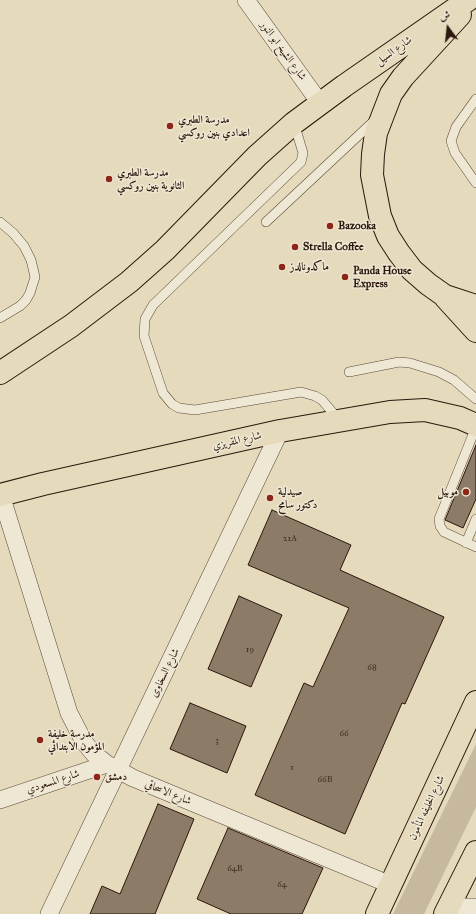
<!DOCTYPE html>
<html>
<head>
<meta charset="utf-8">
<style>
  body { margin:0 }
  #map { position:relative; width:476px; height:914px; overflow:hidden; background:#e5dabb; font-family:"IM FELL Great Primer",Amiri,serif }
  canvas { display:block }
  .north { position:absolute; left:428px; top:8px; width:40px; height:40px; -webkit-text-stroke:3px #eee7d3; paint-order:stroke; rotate:345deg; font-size:11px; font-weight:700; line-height:16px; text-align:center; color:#2c170d }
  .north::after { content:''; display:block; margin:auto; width:14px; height:18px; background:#2c170d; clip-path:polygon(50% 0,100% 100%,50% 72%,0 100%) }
</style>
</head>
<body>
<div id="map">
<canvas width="476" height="914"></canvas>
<div class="north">ش</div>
</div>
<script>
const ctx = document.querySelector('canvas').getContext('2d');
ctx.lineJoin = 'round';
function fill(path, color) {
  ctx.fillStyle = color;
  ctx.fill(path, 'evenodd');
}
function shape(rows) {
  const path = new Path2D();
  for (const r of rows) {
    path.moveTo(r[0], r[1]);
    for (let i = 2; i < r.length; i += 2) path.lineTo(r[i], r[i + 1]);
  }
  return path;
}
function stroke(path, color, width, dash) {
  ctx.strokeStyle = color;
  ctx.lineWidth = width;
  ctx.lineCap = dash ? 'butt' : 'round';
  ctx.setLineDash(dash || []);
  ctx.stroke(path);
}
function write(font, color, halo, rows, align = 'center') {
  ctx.font = font + ' "IM FELL Great Primer",Amiri,serif';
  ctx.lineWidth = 3;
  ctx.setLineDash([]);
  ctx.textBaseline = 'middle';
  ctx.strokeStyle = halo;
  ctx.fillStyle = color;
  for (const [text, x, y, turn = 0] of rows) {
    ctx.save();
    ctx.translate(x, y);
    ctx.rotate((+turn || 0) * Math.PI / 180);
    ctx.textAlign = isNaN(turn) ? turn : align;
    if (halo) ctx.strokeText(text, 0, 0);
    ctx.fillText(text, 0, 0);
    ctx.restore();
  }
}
const green = shape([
  [476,744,476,807,424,914,393,914]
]);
const building = shape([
  [476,445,476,499,463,528,445,520,476,445],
  [272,510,351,545,340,570,444,617,405,704,402,703,345,834,255,795,304,683,313,687,349,608,248,565,272,510],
  [239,596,282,615,251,687,208,669,239,596],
  [190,703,246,726,227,773,170,749,190,703],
  [158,804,194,819,155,914,90,914,102,886,120,894,158,804],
  [228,828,323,868,302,914,231,914,197,899,228,828]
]);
const service = shape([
  [476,99,456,127,451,141,455,153,476,183],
  [294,123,303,153,301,162,153,305,145,319,144,336,163,393,172,404,179,408,195,410,301,392,315,396,322,400,339,420],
  [0,222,13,233,24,246,31,260,35,277,30,293,26,300,20,306,0,318],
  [266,222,374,121],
  [349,372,399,362,410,363,439,372,454,380,476,399],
  [476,427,439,519,440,526,444,532,476,547],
  [466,543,476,519]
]);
const minor = shape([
  [246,0,320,103],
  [1,495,69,713,84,742,94,754,107,764,133,778,391,885],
  [0,800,107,764],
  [448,907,476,907],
  [49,914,280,431]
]);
const primary = shape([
  [460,15,403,77,391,94,376,133,373,154,372,175,380,216,388,236,399,253,412,270,428,284,445,296,476,306],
  [445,297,476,331],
  [0,373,71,326,129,282,165,250,257,156,294,123,344,86,468,0],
  [0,495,43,484,280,431,390,412,425,410,460,418,476,425],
  [377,914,476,702],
  [445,914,476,852]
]);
const markers = [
  [170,126,4,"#8f2418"],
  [109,179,4,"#8f2418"],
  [330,226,4,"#8f2418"],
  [295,247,4,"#8f2418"],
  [282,267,4,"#8f2418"],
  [345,277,4,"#8f2418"],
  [466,492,4,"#8f2418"],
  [270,498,4,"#8f2418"],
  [40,740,4,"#8f2418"],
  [97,777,4,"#8f2418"]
];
const numberNames = [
  ["21A",290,539],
  ["19",250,650],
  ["68",372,668],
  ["66",344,734],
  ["3",217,741],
  ["1",292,768],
  ["66B",325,780],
  ["64B",235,869],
  ["64",282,885]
];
const streetNames = [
  ["شارع الشيخ ابو النور",283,51,54],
  ["شارع السيل",394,51,-35],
  ["شارع المقريزي",237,441,-13],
  ["شارع السخاوى",165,673,-64],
  ["شارع المسعودي",53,782,-18],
  ["شارع الاسحاقي",168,793,22],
  ["شارع الخليفه المأمون",427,808,-65]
];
const poiNames = [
  ["مدرسة الطبري",178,120],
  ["اعدادي بنين روكسي",178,133],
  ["مدرسة الطبري",117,173],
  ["الثانوية بنين روكسي",117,186],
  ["Bazooka",338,226],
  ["Strella Coffee",303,247],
  ["ماكدونالدز",290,267],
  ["Panda House",353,271],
  ["Express",353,284],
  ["صيدلية",278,492],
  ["دكتور سامح",278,505],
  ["موبيل",458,492,"right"],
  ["مدرسة خليفة",48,734],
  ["المؤمون الابتدائي",48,747],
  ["دمشق",105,777]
];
fill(green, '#c6b99d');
fill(building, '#8c7c67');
stroke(building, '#2c170d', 1);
stroke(service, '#5a4838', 10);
stroke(minor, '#5a4838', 18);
stroke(primary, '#2c170d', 24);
stroke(service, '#eee7d3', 9);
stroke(minor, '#eee7d3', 17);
stroke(primary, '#e5dabb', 22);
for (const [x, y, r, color] of markers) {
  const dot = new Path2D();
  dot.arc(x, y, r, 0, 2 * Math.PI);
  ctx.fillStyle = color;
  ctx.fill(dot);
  stroke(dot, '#eee7d3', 1.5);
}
write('9px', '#443024', null, numberNames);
write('11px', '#2c170d', '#eee7d3', streetNames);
write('bold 11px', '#2c170d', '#eee7d3', poiNames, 'left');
</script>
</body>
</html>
